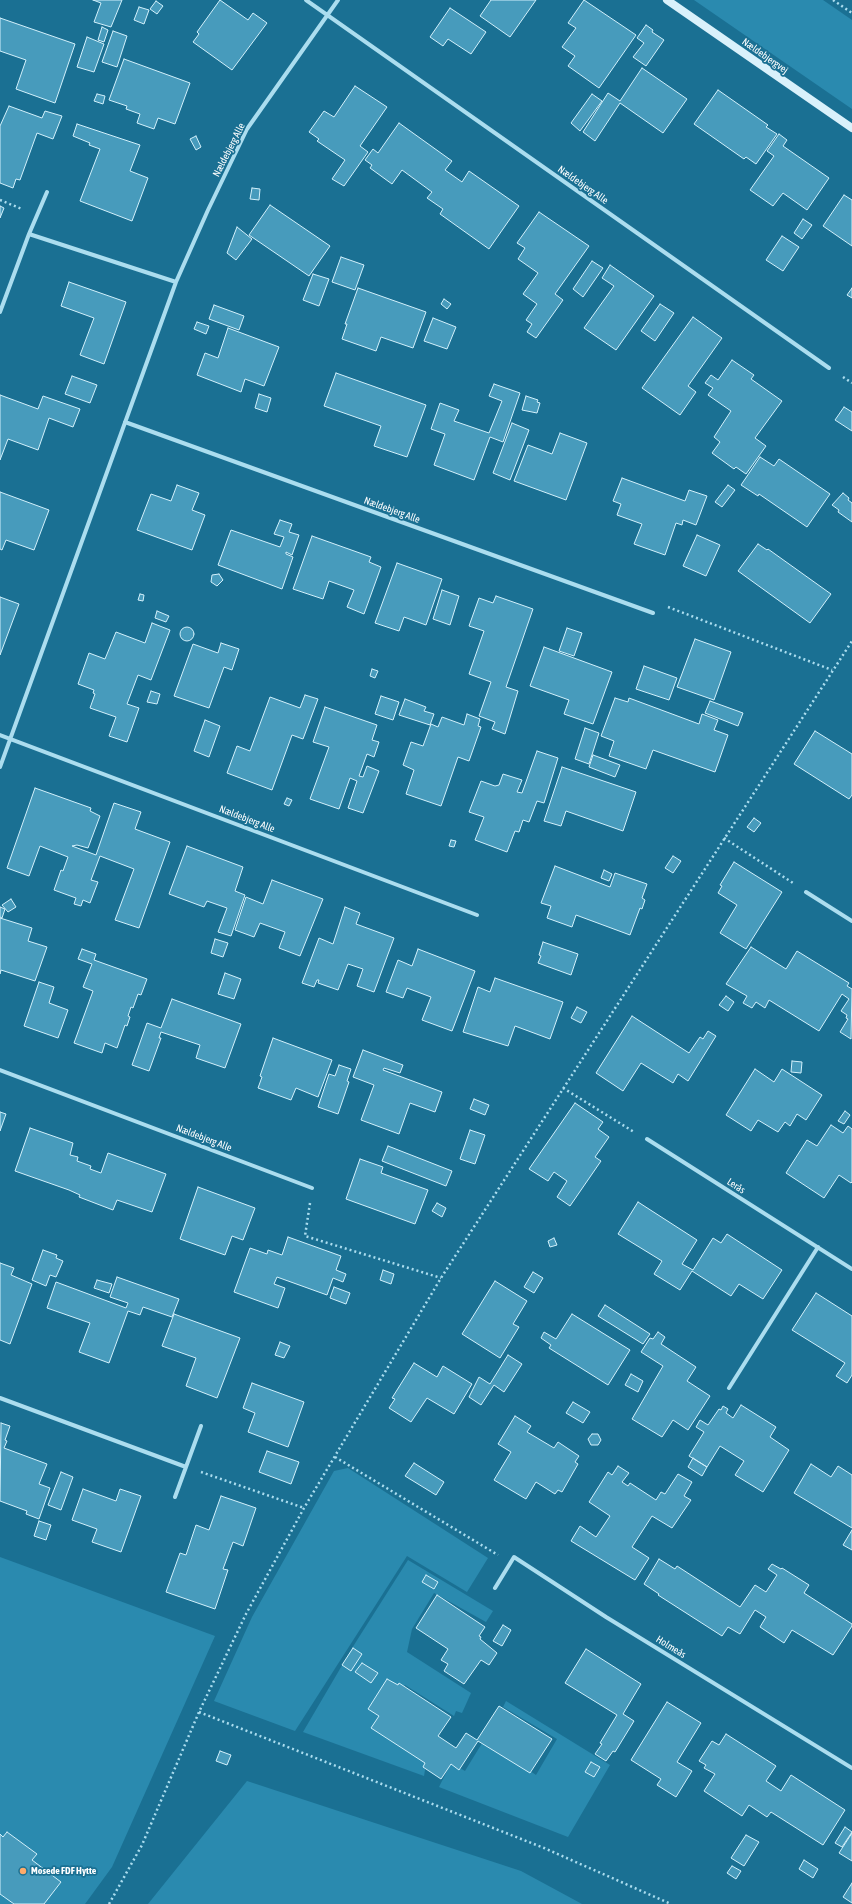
<!DOCTYPE html>
<html>
<head>
<meta charset="utf-8">
<style>
  body { margin:0 }
  canvas { display:block; background:#1a7093 }
</style>
</head>
<body>
<canvas width="852" height="1904"></canvas>
<script>
const ctx = document.querySelector('canvas').getContext('2d');
ctx.lineJoin = 'round';
function fill(path, color) {
  ctx.fillStyle = color;
  ctx.fill(path, 'evenodd');
}
function shape(rows) {
  const path = new Path2D();
  for (const r of rows) {
    if (r.length === 3) {
      path.moveTo(r[0] + r[2], r[1]);
      path.arc(r[0], r[1], r[2], 0, 2 * Math.PI);
      continue;
    }
    path.moveTo(r[0], r[1]);
    for (let i = 2; i < r.length; i += 2) path.lineTo(r[i], r[i + 1]);
  }
  return path;
}
function stroke(path, color, width, dash) {
  ctx.strokeStyle = color;
  ctx.lineWidth = width;
  ctx.lineCap = dash ? 'butt' : 'round';
  ctx.setLineDash(dash || []);
  ctx.stroke(path);
}
function write(font, color, halo, rows, align = 'center') {
  ctx.font = font + ' "Asap Condensed",sans-serif';
  ctx.lineWidth = 3.5;
  ctx.setLineDash([]);
  ctx.textBaseline = 'middle';
  ctx.strokeStyle = halo;
  ctx.fillStyle = color;
  for (const [text, x, y, turn = 0] of rows) {
    ctx.save();
    ctx.translate(x, y);
    ctx.rotate((+turn || 0) * Math.PI / 180);
    ctx.textAlign = isNaN(turn) ? turn : align;
    if (halo) ctx.strokeText(text, 0, 0);
    ctx.fillText(text, 0, 0);
    ctx.restore();
  }
}
const green = shape([
  [694,0,823,0,852,20,852,109],
  [348,1468,488,1558,467,1592,407,1556,295,1731,214,1701,252,1617,334,1471],
  [0,1557,215,1636,112,1867,85,1904,0,1904],
  [408,1560,493,1611,486,1622,434,1593,412,1629,407,1652,471,1693,462,1713,456,1711,454,1716,405,1685,378,1726,427,1758,424,1776,303,1732,354,1645],
  [506,1701,610,1765,568,1837,439,1787,451,1763,465,1771,484,1740,536,1775,557,1739,503,1707],
  [247,1781,521,1871,582,1904,148,1904]
]);
const building = shape([
  [93,0,122,0,111,27,94,22,101,3,93,0],
  [220,0,248,20,253,13,267,23,232,70,193,42,199,34,197,32,220,0],
  [491,0,536,0,510,37,480,16,491,0],
  [584,0,636,35,599,88,568,66,575,56,562,47,576,28,568,23,584,0],
  [156,1,163,6,157,14,150,9,156,1],
  [139,7,149,10,144,24,134,20,139,7],
  [450,8,486,32,471,54,448,39,443,46,430,37,450,8],
  [0,18,75,44,55,103,16,89,26,60,0,51,0,18],
  [646,25,653,30,652,32,664,40,646,66,633,57,644,43,637,38,646,25],
  [102,27,108,30,104,42,98,40,102,27],
  [113,31,127,36,117,67,102,62,113,31],
  [87,37,104,44,94,72,77,67,87,37],
  [124,59,190,83,175,124,158,118,154,129,137,123,140,114,126,109,127,106,109,100,124,59],
  [642,68,687,99,663,133,620,103,595,141,583,132,608,93,620,101,642,68],
  [355,86,387,107,360,146,368,152,344,186,332,179,345,160,317,141,319,139,309,132,324,111,334,117,355,86],
  [718,90,768,125,766,127,777,134,756,164,746,157,744,159,694,124,718,90],
  [97,94,105,96,103,104,94,101,97,94],
  [592,94,602,101,580,131,571,123,592,94],
  [9,106,42,118,45,111,62,116,53,139,37,133,20,180,16,179,13,188,0,183,0,126,9,106],
  [399,123,452,161,445,170,462,182,469,171,519,206,489,249,440,214,443,209,427,198,432,192,402,170,392,184,370,168,372,165,365,160,373,149,378,153,399,123],
  [77,124,140,145,130,171,148,178,132,221,80,201,100,149,89,145,90,143,73,136,77,124],
  [779,134,787,140,783,146,829,178,807,210,783,193,773,206,750,190,774,156,767,151,779,134],
  [196,136,201,147,196,150,190,139,196,136],
  [252,188,260,189,259,200,250,199,252,188],
  [844,195,852,200,852,246,823,226,844,195],
  [270,205,330,246,309,276,249,235,270,205],
  [0,206,4,208,0,218,0,206],
  [539,212,589,246,555,294,563,300,536,338,527,332,532,324,526,320,537,304,523,294,538,273,518,259,525,248,517,243,539,212],
  [803,219,812,225,802,239,794,233,803,219],
  [237,227,252,239,236,260,227,253,237,227],
  [782,236,799,247,783,271,766,260,782,236],
  [341,257,364,265,355,290,332,282,341,257],
  [592,261,603,268,583,297,573,289,592,261],
  [610,265,654,296,616,350,584,328,614,286,602,278,610,265],
  [313,274,329,279,319,306,303,300,313,274],
  [69,282,126,302,104,364,80,355,94,318,61,306,69,282],
  [358,288,426,312,413,348,381,337,376,351,342,339,347,324,345,324,358,288],
  [852,288,852,298,847,295,852,288],
  [444,299,451,304,447,309,441,304,444,299],
  [660,304,674,313,655,341,641,331,660,304],
  [214,305,244,316,239,330,209,319,214,305],
  [693,317,722,338,688,386,696,392,680,415,642,388,693,317],
  [433,318,456,327,447,349,424,341,433,318],
  [197,322,209,326,206,334,194,329,197,322],
  [228,328,279,347,264,386,245,379,241,392,197,375,205,353,218,358,228,328],
  [732,360,754,375,751,379,782,401,755,438,766,446,746,474,736,467,734,469,712,453,720,442,714,437,731,411,708,395,713,388,705,383,711,375,718,380,732,360],
  [336,373,426,405,407,457,374,446,381,426,324,406,336,373],
  [72,376,97,385,90,403,65,394,72,376],
  [494,384,520,393,503,442,490,437,474,480,434,465,445,434,431,429,440,403,459,410,454,421,489,433,502,401,489,396,494,384],
  [259,394,271,398,267,412,255,408,259,394],
  [0,395,38,409,43,396,80,409,73,427,49,418,38,450,8,439,0,460,0,395],
  [526,396,538,400,537,402,540,403,537,413,522,410,526,396],
  [844,407,852,412,852,431,835,420,844,407],
  [512,423,529,430,510,480,493,473,512,423],
  [560,433,587,443,566,500,514,481,528,445,552,454,560,433],
  [760,457,774,466,779,459,830,494,807,527,759,494,758,496,741,485,760,457],
  [622,478,685,501,689,490,707,496,696,525,683,520,682,525,676,523,665,555,634,544,642,524,617,515,621,504,613,501,622,478],
  [177,485,199,493,192,510,205,515,192,550,137,530,151,494,171,501,177,485],
  [728,485,735,490,722,507,715,502,728,485],
  [0,492,49,510,34,550,6,540,2,550,0,549,0,492],
  [843,493,849,498,848,500,852,503,852,522,838,512,839,510,832,505,843,493],
  [280,520,292,524,289,532,299,535,292,555,286,552,286,554,293,557,282,589,218,565,231,530,280,547,284,537,274,534,280,520],
  [697,535,720,545,706,576,683,566,697,535],
  [312,536,371,557,369,562,381,567,364,614,347,607,354,590,329,581,323,599,293,589,312,536],
  [758,544,767,550,768,549,831,594,810,623,738,571,758,544],
  [397,563,442,579,426,625,404,617,399,631,375,623,397,563],
  [219,574,223,580,217,586,211,582,212,575,219,574],
  [442,590,459,596,450,625,433,619,442,590],
  [140,594,144,595,143,601,138,600,140,594],
  [496,596,533,609,506,687,518,691,505,734,492,729,495,722,479,716,491,682,469,674,484,631,469,626,479,598,493,603,496,596],
  [0,597,19,604,0,655,0,597],
  [157,611,169,616,166,622,155,618,157,611],
  [152,623,170,630,151,680,138,675,127,704,139,708,127,742,109,736,116,717,90,708,95,694,93,693,94,690,78,684,89,653,105,659,116,632,145,643,152,623],
  [187,634,7],
  [567,628,582,633,574,656,559,651,567,628],
  [695,639,731,652,714,700,677,687,695,639],
  [221,643,239,649,232,670,224,667,209,708,174,696,193,644,218,653,221,643],
  [544,647,612,672,593,724,564,714,569,700,530,686,544,647],
  [644,666,677,678,669,700,636,689,644,666],
  [372,669,378,671,375,678,370,676,372,669],
  [151,691,160,694,157,704,147,702,151,691],
  [305,695,318,699,303,739,292,735,272,790,227,773,237,746,250,751,270,697,300,708,305,695],
  [381,696,399,702,393,720,375,714,381,696],
  [615,698,628,702,629,698,699,724,702,714,718,720,714,730,728,735,715,772,653,750,646,769,609,756,614,741,601,736,615,698],
  [405,699,426,707,424,711,434,714,430,725,399,715,405,699],
  [710,701,743,713,738,726,705,713,710,701],
  [325,707,377,725,372,740,379,742,374,757,367,754,359,776,363,777,367,766,379,771,363,813,348,808,357,781,350,778,339,809,310,799,329,747,313,742,325,707],
  [467,714,480,719,478,726,481,727,469,761,458,757,441,806,406,794,414,770,403,765,411,742,423,746,431,724,438,727,442,717,464,725,467,714],
  [205,720,220,726,209,757,194,751,205,720],
  [585,728,599,733,589,764,575,759,585,728],
  [815,731,852,754,852,795,849,799,794,764,815,731],
  [537,751,558,758,544,803,537,801,529,822,523,820,519,832,515,831,507,852,475,840,484,817,469,812,481,781,495,786,499,785,503,774,522,780,517,792,522,793,537,751],
  [593,755,620,765,615,777,589,767,593,755],
  [562,767,636,792,623,831,566,811,561,826,544,821,562,767],
  [35,788,91,808,90,811,100,816,88,848,77,845,72,846,96,855,114,803,141,812,135,829,170,842,139,928,115,920,134,869,100,856,91,880,98,882,90,903,83,900,81,906,74,904,76,898,54,890,61,870,63,871,68,857,40,846,29,876,7,868,35,788],
  [287,798,292,800,289,806,284,804,287,798],
  [754,818,761,823,754,832,747,827,754,818],
  [451,840,456,841,454,847,449,846,451,840],
  [187,846,243,867,235,891,245,895,231,936,218,932,227,908,207,901,204,907,169,894,187,846],
  [673,856,681,861,673,873,665,868,673,856],
  [734,862,782,892,746,949,720,933,737,905,718,893,722,886,720,885,734,862],
  [555,866,610,887,615,873,647,884,642,898,645,900,642,909,640,908,630,935,576,915,572,927,547,918,551,906,541,903,555,866],
  [604,870,612,874,609,881,601,878,604,870],
  [272,880,323,899,300,956,279,948,285,932,260,923,254,937,235,930,246,897,263,904,272,880],
  [11,899,16,907,8,912,2,905,11,899],
  [0,907,5,909,2,918,0,917,0,907],
  [345,907,360,913,356,924,394,938,374,992,357,986,363,969,348,964,338,990,318,983,319,980,317,980,314,987,302,983,319,938,333,944,345,907],
  [0,918,32,928,28,941,47,947,35,981,1,970,0,974,0,918],
  [215,939,228,943,223,957,211,953,215,939],
  [543,942,578,954,571,975,538,963,541,956,539,955,543,942],
  [751,947,786,969,797,951,849,983,847,986,852,989,851,1039,840,1032,848,1019,846,1018,847,1015,841,1011,849,999,842,994,819,1031,769,1000,765,1008,756,1002,752,1008,743,1003,747,996,726,984,751,947],
  [82,949,96,954,94,960,147,979,141,995,138,994,133,1008,131,1007,128,1016,130,1017,127,1026,125,1025,117,1048,105,1043,102,1053,74,1043,93,991,83,987,92,964,78,959,82,949],
  [418,949,475,971,452,1031,422,1020,431,997,407,988,403,998,386,992,398,960,412,966,418,949],
  [225,973,241,979,234,999,218,994,225,973],
  [495,978,563,1002,550,1039,515,1026,508,1046,463,1032,478,987,490,992,495,978],
  [39,982,54,987,49,1003,68,1010,58,1038,24,1026,39,982],
  [726,996,734,1002,728,1011,719,1005,726,996],
  [172,999,241,1024,225,1068,196,1058,200,1045,161,1032,159,1038,161,1038,149,1071,132,1065,147,1023,161,1028,172,999],
  [577,1007,587,1012,581,1023,571,1018,577,1007],
  [632,1016,689,1053,700,1037,703,1039,708,1031,716,1036,688,1081,678,1074,673,1083,641,1063,623,1091,596,1073,632,1016],
  [273,1038,332,1060,318,1097,296,1088,291,1100,258,1088,262,1077,260,1076,273,1038],
  [363,1050,403,1065,400,1073,384,1068,383,1070,442,1092,435,1112,410,1103,399,1134,361,1120,374,1085,353,1077,363,1050],
  [792,1061,802,1062,801,1073,791,1072,792,1061],
  [339,1065,351,1069,347,1081,349,1082,338,1114,318,1107,329,1074,335,1076,339,1065],
  [755,1069,774,1082,782,1069,822,1095,806,1120,797,1114,790,1126,785,1122,778,1132,758,1120,751,1131,726,1115,755,1069],
  [474,1099,489,1105,485,1115,470,1109,474,1099],
  [575,1103,603,1122,598,1129,609,1137,595,1157,601,1161,570,1206,557,1197,567,1181,554,1172,548,1181,529,1169,575,1103],
  [845,1111,850,1115,844,1124,838,1121,845,1111],
  [0,1112,6,1114,0,1131,0,1112],
  [831,1125,843,1133,848,1126,852,1129,852,1182,851,1183,839,1175,824,1198,786,1173,807,1140,817,1146,831,1125],
  [30,1128,73,1143,70,1155,78,1157,77,1161,91,1166,90,1169,101,1173,108,1153,166,1174,152,1212,117,1200,113,1210,79,1197,80,1195,69,1190,15,1171,30,1128],
  [470,1130,485,1135,475,1164,460,1159,470,1130],
  [388,1146,452,1171,446,1186,382,1161,388,1146],
  [360,1159,383,1167,381,1173,428,1190,415,1224,346,1199,360,1159],
  [198,1187,255,1208,243,1240,232,1236,225,1255,180,1239,198,1187],
  [638,1202,697,1240,682,1264,693,1270,713,1238,721,1243,727,1234,782,1270,763,1299,739,1284,731,1296,692,1271,680,1290,654,1274,662,1261,618,1234,638,1202],
  [437,1203,446,1208,442,1217,432,1211,437,1203],
  [288,1237,341,1256,336,1270,346,1274,343,1282,333,1278,327,1295,277,1277,274,1284,285,1288,278,1308,234,1292,250,1248,267,1254,268,1250,282,1255,288,1237],
  [554,1238,557,1245,550,1247,548,1241,554,1238],
  [43,1250,57,1255,56,1258,63,1261,56,1277,50,1275,46,1286,32,1280,43,1250],
  [0,1263,14,1268,11,1275,32,1284,10,1344,0,1340,0,1263],
  [383,1270,394,1274,391,1284,380,1280,383,1270],
  [533,1272,543,1278,534,1293,524,1287,533,1272],
  [117,1277,179,1299,172,1317,143,1307,140,1315,128,1311,109,1363,79,1352,90,1323,47,1308,56,1282,126,1308,128,1303,110,1297,117,1277],
  [97,1280,112,1284,109,1293,94,1288,97,1280],
  [495,1281,527,1301,513,1324,519,1327,500,1358,462,1334,495,1281],
  [334,1287,350,1293,346,1304,330,1298,334,1287],
  [816,1293,852,1316,852,1375,847,1383,836,1376,845,1363,792,1330,816,1293],
  [605,1305,650,1334,643,1344,598,1316,605,1305],
  [174,1314,240,1338,217,1398,186,1386,196,1358,162,1346,174,1314],
  [572,1314,630,1350,608,1385,549,1348,551,1345,541,1338,544,1332,556,1339,572,1314],
  [658,1332,665,1337,661,1344,696,1367,687,1381,710,1396,688,1430,673,1420,662,1437,632,1419,663,1366,641,1352,650,1338,653,1339,658,1332],
  [280,1342,290,1346,284,1358,275,1355,280,1342],
  [508,1355,522,1364,504,1392,494,1385,481,1405,469,1397,479,1377,490,1384,508,1355],
  [414,1363,437,1377,443,1366,472,1384,454,1414,427,1398,411,1422,389,1408,395,1399,392,1398,414,1363],
  [631,1374,643,1381,638,1392,625,1385,631,1374],
  [252,1383,304,1402,288,1447,248,1432,255,1413,243,1408,252,1383],
  [573,1402,590,1412,583,1423,566,1413,573,1402],
  [741,1405,776,1427,770,1437,789,1450,763,1492,735,1475,744,1461,720,1446,707,1467,689,1456,704,1432,696,1427,700,1420,708,1425,719,1409,721,1410,723,1406,728,1409,726,1413,733,1418,741,1405],
  [515,1416,531,1426,527,1432,554,1448,558,1442,579,1456,575,1462,578,1464,562,1492,558,1490,555,1494,536,1482,526,1499,494,1480,511,1452,498,1444,515,1416],
  [1,1423,10,1426,5,1440,7,1441,4,1448,47,1464,39,1484,50,1488,39,1519,26,1514,27,1511,0,1501,1,1423],
  [592,1434,598,1434,601,1440,598,1445,591,1445,588,1439,592,1434],
  [267,1451,299,1462,291,1484,259,1472,267,1451],
  [693,1458,707,1467,702,1476,688,1467,693,1458],
  [414,1463,444,1482,436,1495,405,1476,414,1463],
  [811,1464,831,1477,838,1466,852,1475,852,1528,794,1493,811,1464],
  [618,1466,629,1473,622,1482,628,1486,630,1483,656,1500,661,1492,665,1494,678,1474,692,1482,684,1496,691,1500,672,1528,652,1516,632,1547,649,1558,635,1580,571,1541,580,1526,596,1537,610,1516,589,1502,608,1472,612,1475,618,1466],
  [61,1472,73,1477,61,1510,48,1505,61,1472],
  [83,1489,116,1501,120,1489,141,1496,121,1552,92,1542,97,1529,72,1520,83,1489],
  [221,1496,256,1508,243,1546,233,1542,223,1569,228,1570,215,1609,166,1592,180,1553,186,1555,196,1525,209,1530,221,1496],
  [39,1521,51,1525,46,1540,34,1536,39,1521],
  [852,1530,852,1550,843,1545,852,1530],
  [659,1559,675,1569,677,1566,740,1607,755,1585,766,1592,777,1575,768,1569,772,1564,781,1569,782,1568,809,1585,804,1593,852,1624,852,1626,833,1655,792,1630,784,1643,760,1627,766,1617,755,1610,740,1634,728,1627,722,1636,658,1595,659,1594,644,1584,659,1559],
  [426,1575,438,1582,434,1589,422,1582,426,1575],
  [437,1595,485,1627,479,1636,481,1637,480,1639,497,1653,489,1665,481,1660,464,1684,444,1671,448,1664,441,1660,448,1649,416,1628,437,1595],
  [503,1625,511,1630,502,1646,493,1641,503,1625],
  [353,1648,362,1654,351,1671,342,1665,353,1648],
  [586,1649,641,1684,623,1714,634,1721,615,1752,613,1751,606,1761,595,1754,602,1744,600,1743,617,1715,565,1683,586,1649],
  [362,1663,378,1673,371,1683,355,1672,362,1663],
  [387,1679,398,1685,399,1683,451,1717,438,1736,456,1748,466,1733,477,1740,499,1706,552,1739,530,1773,478,1741,459,1770,451,1764,441,1779,423,1767,425,1763,371,1728,379,1716,368,1709,387,1679],
  [667,1702,701,1723,677,1762,692,1771,676,1797,657,1785,661,1779,631,1760,667,1702],
  [726,1734,776,1766,766,1781,781,1791,791,1775,845,1810,823,1845,771,1812,767,1817,749,1805,742,1816,704,1791,715,1774,704,1768,706,1765,699,1761,712,1741,719,1745,726,1734],
  [220,1751,231,1755,227,1765,216,1761,220,1751],
  [591,1762,600,1767,594,1777,585,1772,591,1762],
  [845,1827,852,1832,842,1847,835,1843,845,1827],
  [7,1832,37,1854,32,1860,61,1882,44,1904,14,1904,0,1894,0,1834,3,1837,7,1832],
  [852,1833,852,1861,839,1853,852,1833],
  [746,1835,759,1842,744,1866,731,1858,746,1835],
  [804,1860,818,1869,813,1878,799,1869,804,1860],
  [732,1866,741,1871,736,1879,727,1873,732,1866],
  [852,1883,852,1903,843,1897,852,1883]
]);
const path = shape([
  [833,0,852,13],
  [0,200,22,209],
  [843,377,852,383],
  [668,607,832,670],
  [724,838,793,883],
  [563,1088,634,1132],
  [310,1203,305,1236,441,1278],
  [335,1457,498,1555],
  [201,1472,304,1508],
  [199,1712,544,1848,671,1904],
  [109,1904,142,1845,199,1712,246,1614,304,1508,441,1278,852,641]
]);
const street = shape([
  [306,0,829,368],
  [29,234,176,282],
  [0,312,29,234,47,192],
  [125,422,653,613],
  [0,735,477,915],
  [0,767,176,282,208,210,247,129,338,0],
  [806,892,852,921],
  [0,1070,312,1188],
  [647,1139,852,1269],
  [729,1388,818,1247],
  [0,1398,186,1467],
  [175,1497,201,1426],
  [495,1588,514,1557,606,1617,852,1768]
]);
const secondary = shape([
  [667,0,852,128]
]);
const markers = [
  [23,1871,4,"#ffab6a"]
];
const streetNames = [
  ["Nældebjergvej",765,56,35],
  ["Nældebjerg Alle",229,150,-63],
  ["Nældebjerg Alle",583,185,35],
  ["Nældebjerg Alle",392,510,20],
  ["Nældebjerg Alle",247,819,21],
  ["Nældebjerg Alle",204,1138,21],
  ["Lerås",736,1186,32],
  ["Holmeås",671,1647,32]
];
const poiNames = [
  ["Mosede FDF Hytte",31,1871]
];
fill(green, '#2a8aaf');
fill(building, '#479bbc');
stroke(building, '#d2f0fb', 1);
stroke(path, '#abddef', 2.5, [2, 3]);
stroke(street, '#abddef', 4);
stroke(secondary, '#d9f1fb', 8);
for (const [x, y, r, color] of markers) {
  const dot = new Path2D();
  dot.arc(x, y, r, 0, 2 * Math.PI);
  ctx.fillStyle = color;
  ctx.fill(dot);
  stroke(dot, '#1a7093', 1.5);
}
write('10px', '#fff', '#1a7093', streetNames);
write('bold 10px', '#fff', '#1a7093', poiNames, 'left');
</script>
</body>
</html>
